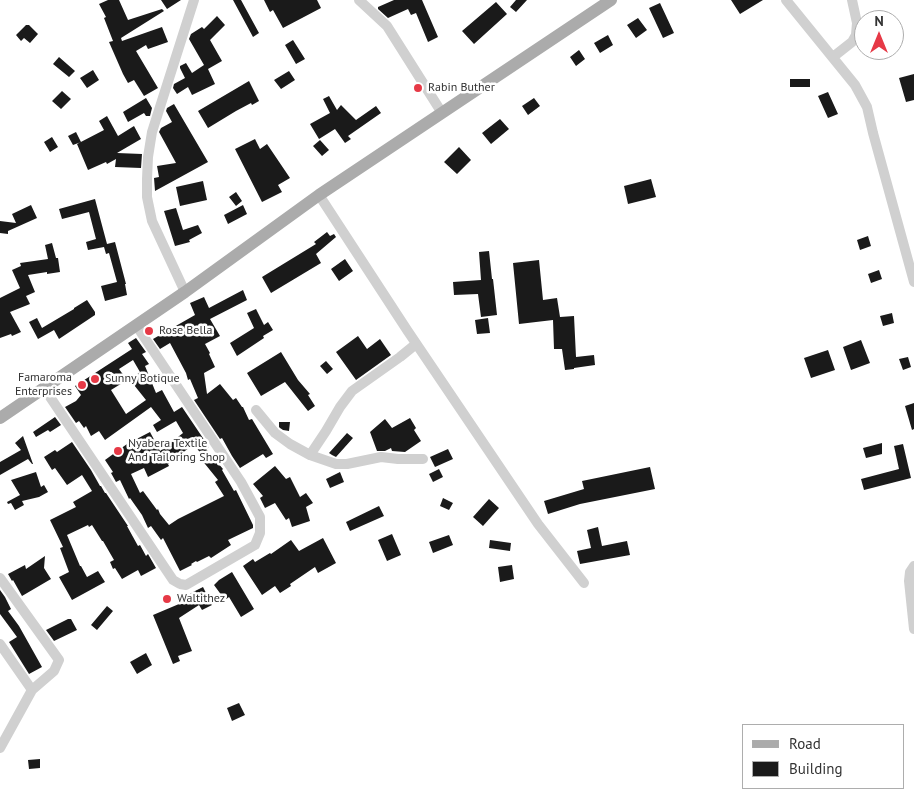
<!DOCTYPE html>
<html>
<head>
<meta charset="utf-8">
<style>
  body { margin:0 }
  #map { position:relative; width:914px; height:799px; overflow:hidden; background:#fff; font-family:"PT Sans",sans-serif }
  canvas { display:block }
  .legend { position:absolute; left:742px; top:724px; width:162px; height:65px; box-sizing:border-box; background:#fff; border:1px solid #adadad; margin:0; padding:6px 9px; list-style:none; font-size:15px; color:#333 }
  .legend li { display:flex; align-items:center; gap:10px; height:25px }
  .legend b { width:25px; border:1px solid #adadad }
  .north { position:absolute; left:854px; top:10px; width:50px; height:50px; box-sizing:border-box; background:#fff; border:1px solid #adadad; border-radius:50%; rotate:0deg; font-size:14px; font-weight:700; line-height:20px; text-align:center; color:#333 }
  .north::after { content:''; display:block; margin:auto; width:18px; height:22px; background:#e63946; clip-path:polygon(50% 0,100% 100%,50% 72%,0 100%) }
</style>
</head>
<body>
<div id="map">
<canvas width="914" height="799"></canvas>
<ul class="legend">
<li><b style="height:6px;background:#ababab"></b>Road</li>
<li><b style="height:14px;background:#1a1a1a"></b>Building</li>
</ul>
<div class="north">N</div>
</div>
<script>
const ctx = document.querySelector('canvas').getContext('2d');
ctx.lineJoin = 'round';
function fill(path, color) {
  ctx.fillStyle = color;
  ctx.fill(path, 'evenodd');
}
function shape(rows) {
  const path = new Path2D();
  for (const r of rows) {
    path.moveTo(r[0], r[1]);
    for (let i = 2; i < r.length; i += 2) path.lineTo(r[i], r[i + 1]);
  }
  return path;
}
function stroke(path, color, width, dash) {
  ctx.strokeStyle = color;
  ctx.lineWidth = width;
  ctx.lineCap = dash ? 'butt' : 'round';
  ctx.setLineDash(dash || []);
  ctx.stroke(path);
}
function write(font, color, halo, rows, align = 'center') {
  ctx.font = font + ' "PT Sans",sans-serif';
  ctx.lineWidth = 5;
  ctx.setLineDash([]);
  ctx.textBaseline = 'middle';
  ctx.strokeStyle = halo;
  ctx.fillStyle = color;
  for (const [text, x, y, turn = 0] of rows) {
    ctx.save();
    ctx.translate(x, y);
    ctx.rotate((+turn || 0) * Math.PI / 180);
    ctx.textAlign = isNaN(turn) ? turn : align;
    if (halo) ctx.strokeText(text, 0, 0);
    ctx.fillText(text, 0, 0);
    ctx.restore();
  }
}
const building = shape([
  [108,0,119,0,128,20,162,9,164,11,121,38,122,41,162,27,168,42,148,49,146,45,136,51,158,88,144,96,134,80,128,83,123,74,109,42,113,41,104,18,106,17,99,4],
  [161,0,181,0,167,9],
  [233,0,241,0,259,33,253,37],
  [264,0,317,0,321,8,283,28,273,10,270,12],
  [394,0,422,0,438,37,428,42,416,13,411,15,408,9,388,18,378,9,378,7],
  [516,0,527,0,516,12,510,7],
  [731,0,763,0,740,14],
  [496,2,507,14,474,44,462,31],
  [660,3,674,33,663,38,649,8],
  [217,16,225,25,210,40,222,61,208,69,215,84,192,95,188,87,177,94,173,88,174,84,185,78,180,68,180,66,186,63,192,73,204,65,189,39,191,34,202,27,204,29],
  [638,18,647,30,636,38,627,25],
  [26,25,29,25,38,34,30,43,24,38,21,41,16,35],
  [608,35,613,45,600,53,594,43],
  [293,40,305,59,296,64,285,45],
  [579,50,585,59,576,66,570,57],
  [59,57,75,71,69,77,53,64],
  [93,70,99,80,87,88,80,78],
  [289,71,295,80,281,89,274,80],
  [914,74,914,100,906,102,899,78],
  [790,79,810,79,810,87,790,87],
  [249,81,259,101,252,105,251,103,236,111,208,128,198,111],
  [62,91,71,99,61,109,52,101],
  [828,92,838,114,828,118,818,96],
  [329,96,337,110,341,105,356,120,376,106,381,113,348,136,351,139,345,143,335,129,319,139,310,124,330,113,323,99],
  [146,98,152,108,150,116,146,116,144,113,128,122,123,112],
  [534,98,540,106,528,115,522,106],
  [174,104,208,162,155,191,154,178,159,177,157,166,176,163,159,132,161,128,172,122,166,111,167,108],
  [107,116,118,136,134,126,141,139,117,153,142,154,141,168,115,167,116,159,107,164,106,162,88,170,77,144,104,130,99,121],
  [500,119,509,129,491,144,482,133],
  [76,132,81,142,73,145,68,136],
  [52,137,58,147,50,152,44,142],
  [255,139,260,149,267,144,290,178,278,185,282,192,262,202,235,149],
  [320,140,329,150,322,156,313,146],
  [459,147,471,160,457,174,444,162],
  [651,179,656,197,628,204,624,186],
  [203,181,207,200,180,206,176,187],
  [236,192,242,201,236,206,229,197],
  [95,199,107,244,115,242,126,284,125,284,127,295,105,301,101,286,117,282,109,253,106,254,104,247,88,250,86,242,96,239,89,212,62,219,59,209],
  [31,205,37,218,8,231,8,234,0,233,0,221,16,223,12,214],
  [243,205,247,214,228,224,224,215],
  [176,208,183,230,198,225,202,233,189,240,190,242,175,246,164,211],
  [327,232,330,236,334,234,336,237,316,254,321,263,271,293,262,277,316,244,314,242],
  [868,236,871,246,860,250,857,240],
  [52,243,56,258,58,258,60,272,47,274,47,272,28,275,35,292,26,296,30,304,10,312,21,332,12,336,11,334,0,338,0,298,20,288,12,270,21,266,20,263,48,259,45,245],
  [489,251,492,279,493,279,497,315,481,317,478,294,454,295,453,282,481,280,479,252],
  [345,259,353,271,339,281,331,269],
  [539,260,543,300,557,298,560,317,574,316,576,357,594,355,595,365,574,368,574,369,565,370,562,349,554,349,553,320,519,324,513,263],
  [879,270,882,279,871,283,868,274],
  [243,290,247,300,210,319,220,336,205,344,210,353,209,354,215,367,204,373,207,394,220,384,233,400,236,398,242,407,243,407,249,420,252,419,273,454,266,458,263,454,240,468,232,456,222,438,220,439,194,400,198,398,190,379,188,380,186,373,170,343,160,349,153,339,195,315,190,303,204,297,209,308],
  [87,300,95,312,95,315,59,339,54,330,38,339,29,322,37,318,42,328,74,309,74,308],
  [256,309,264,325,268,322,273,330,263,336,264,338,237,356,230,343,254,328,247,313],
  [892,313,894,323,883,326,880,316],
  [488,318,490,333,477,334,475,320],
  [358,336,367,349,380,339,391,355,356,380,336,352],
  [136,338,146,352,142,354,149,364,145,366,156,393,162,390,174,412,182,407,209,447,206,449,223,469,222,470,234,491,236,490,253,525,253,528,228,540,231,545,211,558,209,556,197,562,196,561,191,564,192,565,180,571,163,538,161,540,151,526,148,528,142,515,130,498,129,499,120,480,116,482,111,473,113,472,105,460,127,444,150,432,160,451,183,433,176,421,157,432,153,425,161,420,151,407,105,440,99,431,91,436,86,426,84,428,79,421,76,423,65,407,76,401,81,395,75,386,132,349,128,343],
  [133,360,140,372,130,380,146,400,126,414,111,390,127,380,119,369],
  [194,444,203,457,201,459,218,480,215,482,224,496,178,519,169,525,160,514,158,509,157,510,143,491,140,493,131,474,144,468,148,477,169,466,168,464],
  [861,340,870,363,851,370,843,347],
  [828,350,835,370,811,378,804,358],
  [281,352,298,380,310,394,308,395,315,406,308,411,285,382,261,396,247,373],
  [908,357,911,367,903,370,899,359],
  [326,361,333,369,327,374,320,366],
  [914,403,914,429,912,430,905,406],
  [55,417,61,425,50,432,48,430,36,437,33,432],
  [410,418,416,428,414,430,421,441,405,452,392,451,391,448,385,451,377,451,370,432,385,419,392,428],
  [279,422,290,422,289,431,283,430,280,428,279,427],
  [347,433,353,438,336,457,332,455,329,453],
  [23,436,33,464,32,464,28,459,0,475,0,462,21,450,15,443],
  [72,442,91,470,100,486,101,486,105,493,106,493,128,526,127,526,138,546,140,545,146,556,148,554,156,568,141,576,138,570,122,579,115,568,113,569,110,562,114,560,103,541,102,541,92,525,89,527,88,525,67,535,80,566,81,566,87,577,98,571,105,582,72,600,59,577,69,572,60,548,63,547,50,520,76,507,73,502,92,491,82,475,67,485,55,468,52,470,44,457,55,450,57,452],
  [882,443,882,454,866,458,863,448],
  [903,444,911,478,864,490,861,479,899,469,894,446],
  [448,449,453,459,435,467,430,457],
  [275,466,286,479,290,477,300,497,306,493,313,503,306,507,310,521,292,527,289,518,286,520,275,503,265,508,260,498,263,496,253,484],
  [650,467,655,489,580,504,548,514,544,501,584,489,582,481],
  [439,469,443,477,433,482,429,474],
  [36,472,41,487,44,485,48,492,39,497,22,501,24,505,15,510,11,503,8,504,7,502,20,495,11,480],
  [340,472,344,482,330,488,326,479],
  [443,498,453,503,449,510,440,506],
  [489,499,499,508,483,526,473,517],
  [379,506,384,516,350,531,346,522],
  [598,527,602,546,627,541,630,555,580,564,577,551,591,548,587,530],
  [392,534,401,555,387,561,378,540],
  [449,535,453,545,433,553,429,542],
  [323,538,336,563,318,573,315,567,290,584,291,586,280,593,275,586,262,595,243,566,253,559,255,562,270,553,271,554,291,540,299,551],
  [490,540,511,543,510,551,489,548],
  [45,556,44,568,51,579,22,596,13,580,12,581,8,574,25,565,26,569],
  [512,565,514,579,500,582,498,567],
  [232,572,254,609,241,617,229,597,225,600,214,585,219,580],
  [203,587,212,605,202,610,199,605,179,618,192,651,178,656,180,661,173,664,153,615,179,604,178,602,193,592],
  [0,590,5,597,11,609,8,611,19,626,42,667,29,674,9,642,17,637,0,614],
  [107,606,113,611,97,630,91,625],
  [68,619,71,619,77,630,54,641,46,630],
  [146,653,152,665,137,674,130,662],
  [239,703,245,715,232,721,227,708],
  [40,759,40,768,29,769,28,760]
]);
const minor = shape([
  [359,0,387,26,442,113],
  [786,0,855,85,867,107,873,133,914,282],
  [833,57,852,42,856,35,857,23,852,0],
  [319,195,407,330,538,524,584,583],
  [185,292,152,221,147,197,147,179,148,157,152,132,194,0],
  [44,388,173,580,180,584,186,585,255,545,260,533,260,517,241,482,136,325],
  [256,410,275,433,290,444,310,455,336,464,347,464,381,457,398,459,423,459],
  [310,455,326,431,340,407,352,391,400,357,416,344],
  [914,566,910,572,909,581,914,629],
  [0,578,59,660,54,671,32,690,0,748],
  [0,644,32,690]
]);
const major = shape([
  [0,418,185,292,319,195,611,0]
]);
const markers = [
  [418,88,5,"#e63946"],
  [149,331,5,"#e63946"],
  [95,379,5,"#e63946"],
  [82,385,5,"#e63946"],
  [118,451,5,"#e63946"],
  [167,599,5,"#e63946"]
];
const poiNames = [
  ["Rabin Buther",428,88],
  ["Rose Bella",159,331],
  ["Famaroma",72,378,"right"],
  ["Enterprises",72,392,"right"],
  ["Sunny Botique",105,379],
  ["Nyabera Textile",128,444],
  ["And Tailoring Shop",128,458],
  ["Waltithez",177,599]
];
fill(building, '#1a1a1a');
stroke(minor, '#d0d0d0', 10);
stroke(major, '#ababab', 12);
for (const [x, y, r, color] of markers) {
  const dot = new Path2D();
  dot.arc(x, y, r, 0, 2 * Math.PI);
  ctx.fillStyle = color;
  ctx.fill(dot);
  stroke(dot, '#fff', 2);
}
write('12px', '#333', '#fff', poiNames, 'left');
</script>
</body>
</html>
